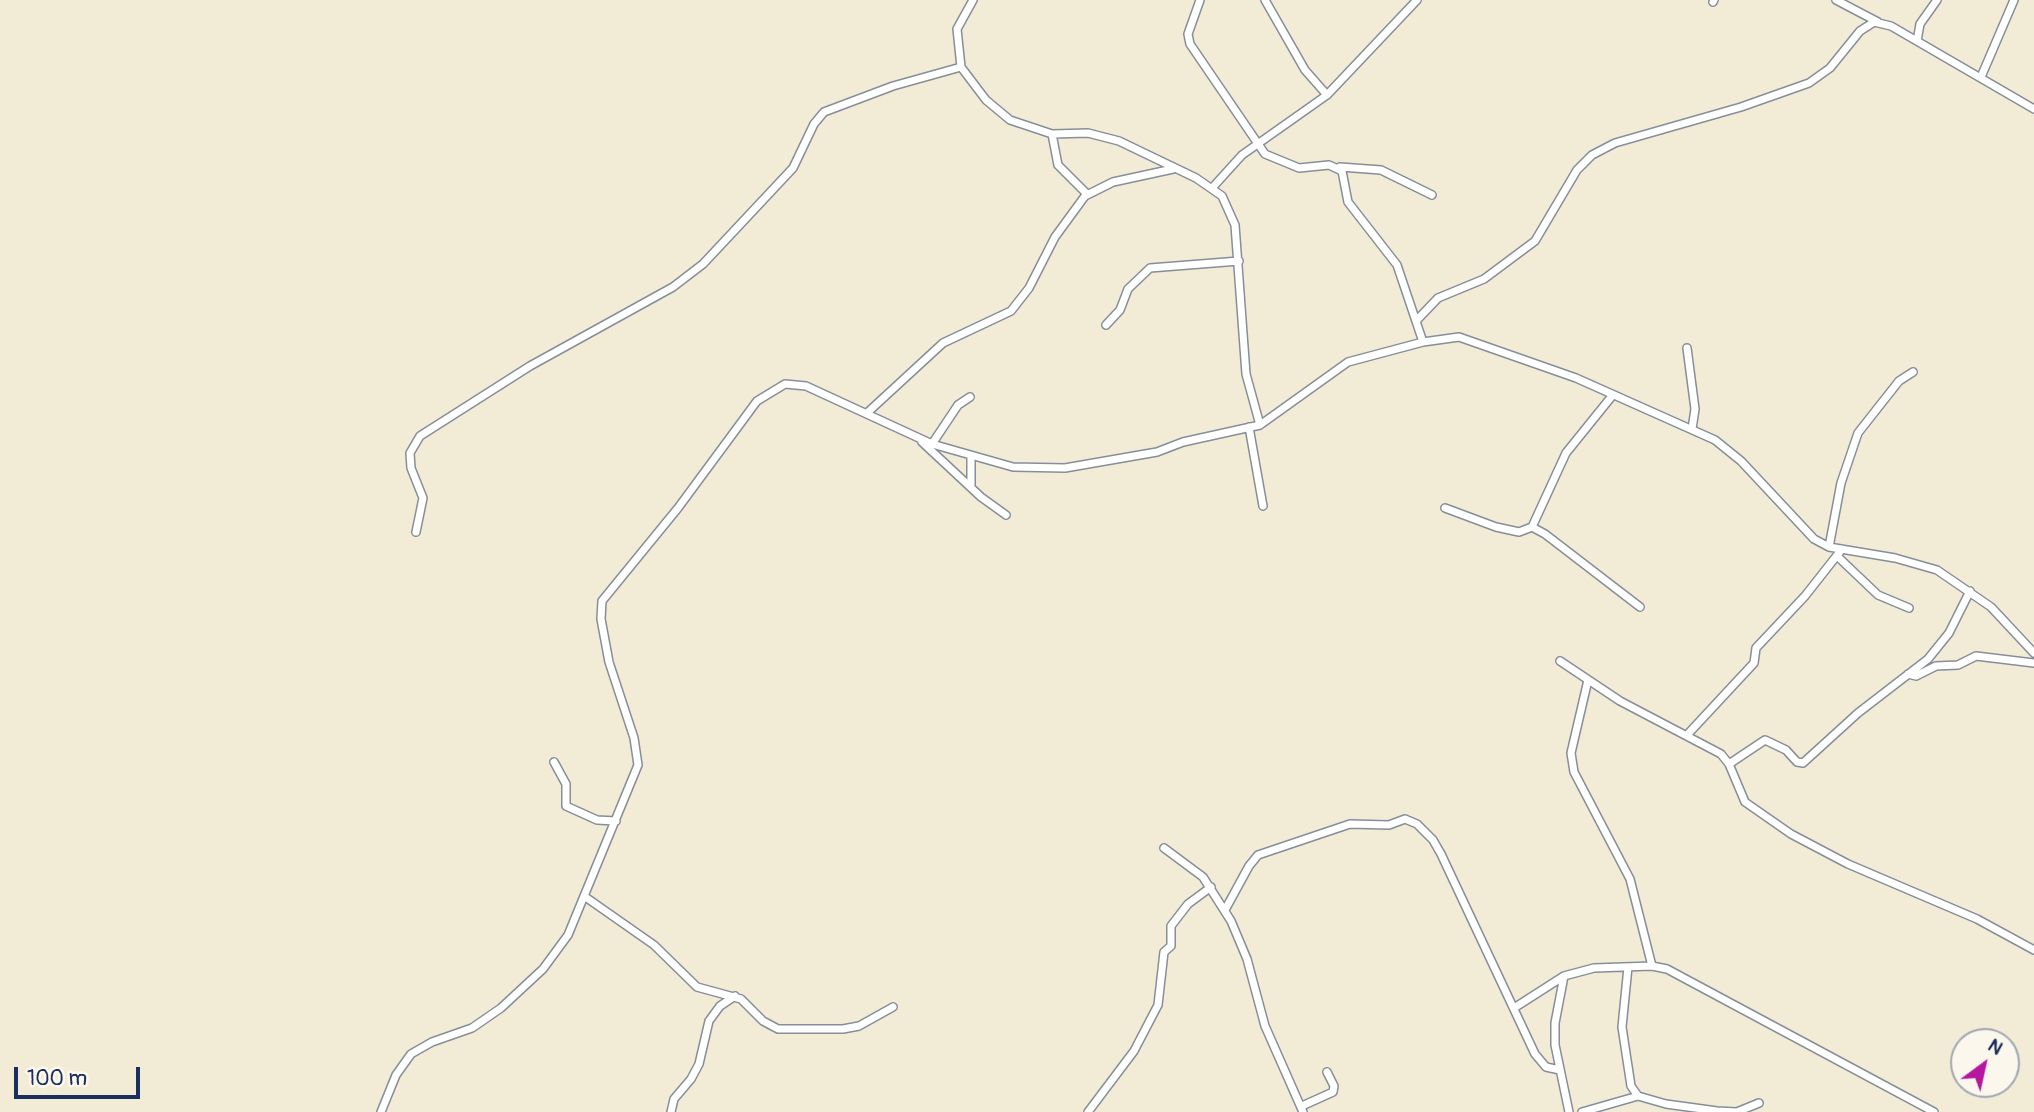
<!DOCTYPE html>
<html>
<head>
<meta charset="utf-8">
<style>
  body { margin:0 }
  #map { position:relative; width:2034px; height:1112px; overflow:hidden; background:#f2ecd6; font-family:Pangolin,sans-serif }
  canvas { display:block }
  .north { position:absolute; left:1950px; top:1028px; width:70px; height:70px; box-sizing:border-box; background:#fbf7ec; border:2px solid #a1a7b3; border-radius:50%; rotate:33deg; font-size:19px; font-weight:700; line-height:28px; text-align:center; color:#1b2f5e }
  .north::after { content:''; display:block; margin:auto; width:24px; height:32px; background:#b5179e; clip-path:polygon(50% 0,100% 100%,50% 72%,0 100%) }
  .scale { position:absolute; left:14px; top:1067px; width:126px; height:32px; box-sizing:border-box; border:4px solid #1b2f5e; border-top:0; padding-left:9px; font-size:21px; line-height:24px; white-space:nowrap; color:#1b2f5e; -webkit-text-stroke:5px #fbf7ec; paint-order:stroke }
</style>
</head>
<body>
<div id="map">
<canvas width="2034" height="1112"></canvas>
<div class="north">N</div>
<div class="scale">100 m</div>
</div>
<script>
const ctx = document.querySelector('canvas').getContext('2d');
ctx.lineJoin = 'round';
function shape(rows) {
  const path = new Path2D();
  for (const r of rows) {
    path.moveTo(r[0], r[1]);
    for (let i = 2; i < r.length; i += 2) path.lineTo(r[i], r[i + 1]);
  }
  return path;
}
function stroke(path, color, width, dash) {
  ctx.strokeStyle = color;
  ctx.lineWidth = width;
  ctx.lineCap = dash ? 'butt' : 'round';
  ctx.setLineDash(dash || []);
  ctx.stroke(path);
}
const street = shape([
  [973,0,957,29,961,67,986,100,1010,120,1052,134,1088,133,1119,141,1196,178,1222,196,1235,225,1246,374,1260,425],
  [1200,0,1188,34,1190,44,1265,154,1299,168,1329,165,1342,171,1348,202,1397,265,1423,342],
  [1265,0,1305,70,1327,95],
  [1836,0,1878,22],
  [1713,2,1714,0],
  [1917,41,1920,24,1937,0],
  [1981,77,2014,0],
  [1052,134,1058,165,1087,194],
  [1340,167,1381,170,1432,195],
  [1213,187,1242,155,1327,95,1417,0],
  [1416,321,1438,298,1484,279,1535,241,1577,170,1592,155,1615,143,1741,107,1809,83,1830,68,1860,31,1874,22,1891,26,2034,109],
  [1106,325,1120,310,1128,289,1150,268,1239,261],
  [1687,348,1695,409,1692,429],
  [867,413,943,343,1011,311,1029,288,1055,237,1085,196,1113,182,1173,169],
  [1249,427,1263,506],
  [922,442,981,497,1006,515],
  [932,444,958,405,970,397],
  [971,485,971,456],
  [1445,508,1496,527,1519,532,1532,527,1545,534,1640,607],
  [1532,527,1566,453,1612,396],
  [416,532,423,498,411,468,410,453,420,436,530,366,673,287,703,264,793,168,814,124,824,112,893,86,961,67],
  [1829,547,1841,483,1858,433,1899,381,1913,372],
  [1837,556,1878,595,1909,608],
  [1560,661,1620,701,1721,754,1729,764,1745,802,1791,834,1848,864,1977,919,2034,950],
  [1908,674,1916,676,1936,666,1958,665,1976,656,2034,663],
  [1588,680,1571,753,1574,772,1630,879,1652,966],
  [1687,735,1754,663,1756,648,1805,596,1842,549],
  [554,762,566,784,566,806,597,820,616,821],
  [1729,764,1765,740,1786,750,1797,762,1803,763,1858,713,1928,659,1949,633,1970,591],
  [1164,848,1203,877,1231,921,1247,959,1265,1026,1303,1112],
  [584,896,654,945,697,987,741,999,763,1021,778,1029,843,1029,859,1026,893,1007],
  [1225,910,1249,866,1258,855,1350,824,1389,825,1405,819,1417,824,1433,840,1441,854,1535,1054,1546,1067,1560,1070],
  [1628,967,1622,1027,1631,1086,1638,1096,1666,1104,1717,1111,1737,1112,1759,1103],
  [1564,976,1555,1023,1555,1045,1569,1112],
  [1514,1008,1564,976,1594,968,1652,966,1667,969,1934,1112],
  [1302,1106,1333,1092,1334,1086,1327,1072],
  [381,1112,396,1075,411,1054,432,1042,472,1028,501,1008,543,969,568,935,638,765,634,738,609,662,601,619,602,601,678,508,757,401,785,384,806,386,932,444,1013,467,1065,468,1157,452,1183,442,1260,425,1348,362,1423,342,1459,337,1576,378,1715,440,1741,461,1814,539,1829,547,1895,558,1937,570,1991,607,2034,653],
  [671,1112,674,1099,691,1079,699,1064,709,1021,720,1006,735,996],
  [1088,1112,1134,1051,1158,1005,1164,952,1171,946,1171,926,1188,904,1211,887],
  [1582,1112,1638,1096]
]);
stroke(street, '#868e9a', 10);
stroke(street, '#fff', 7);
</script>
</body>
</html>
